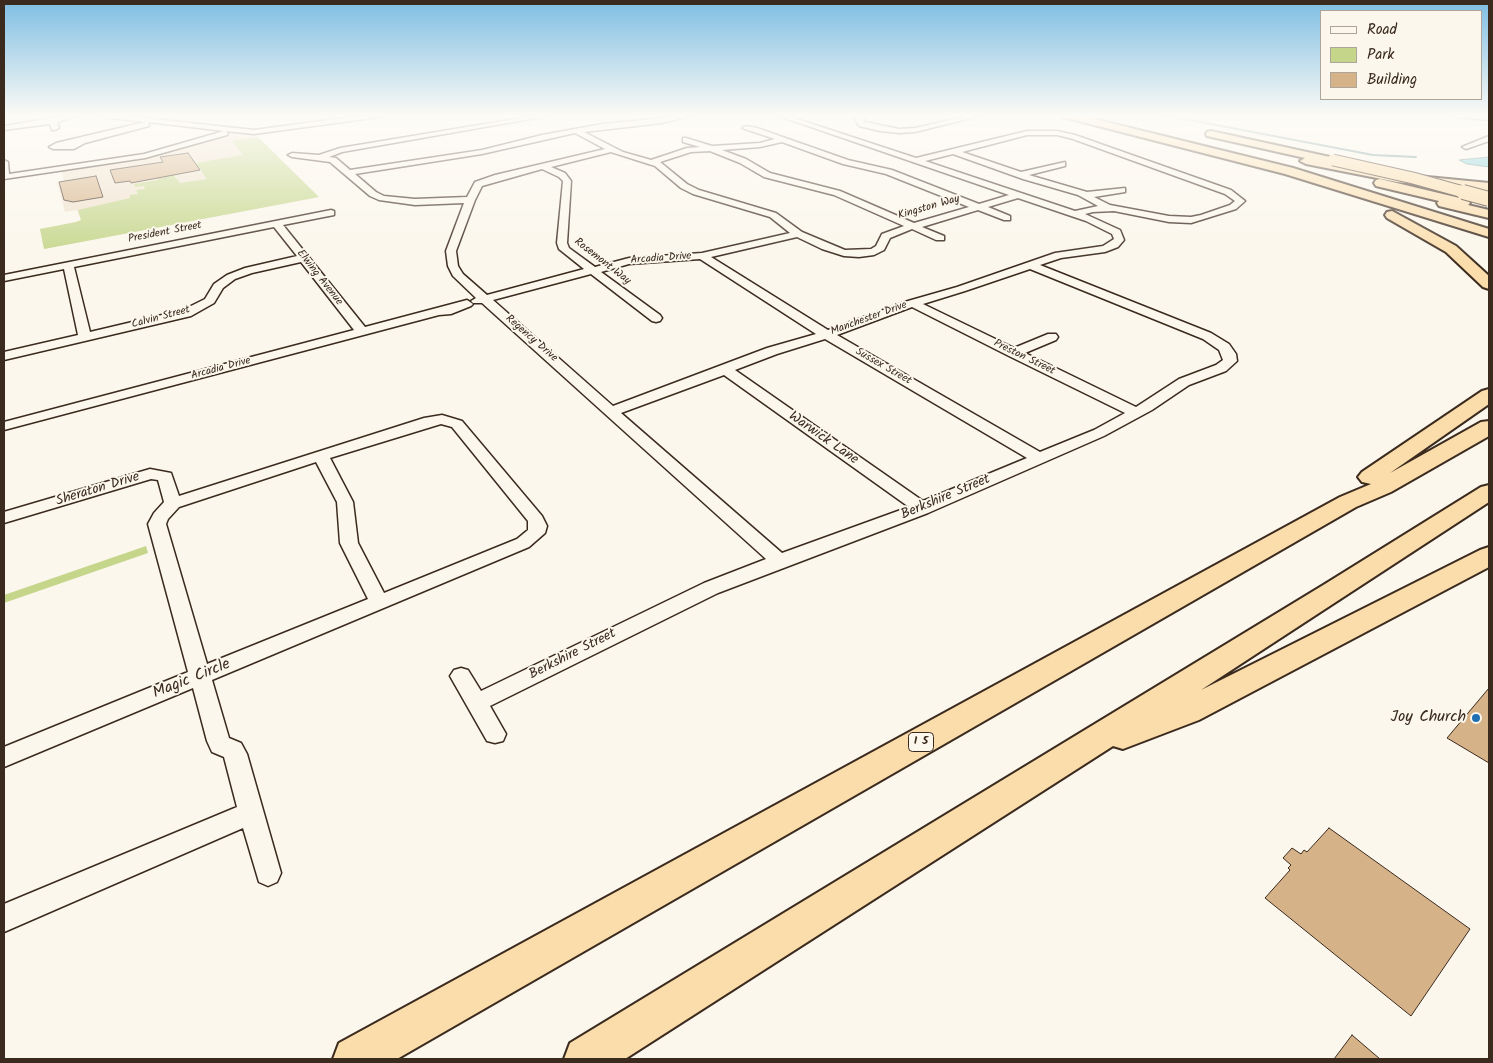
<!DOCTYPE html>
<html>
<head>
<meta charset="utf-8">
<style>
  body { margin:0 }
  #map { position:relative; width:1493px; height:1063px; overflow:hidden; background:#fbf7ec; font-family:Kalam,sans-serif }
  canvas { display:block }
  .frame { position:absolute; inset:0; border:5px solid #3b2a1e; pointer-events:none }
  .legend { position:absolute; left:1320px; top:10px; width:162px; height:90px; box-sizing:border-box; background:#fbf7ec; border:1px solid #aea59a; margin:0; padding:6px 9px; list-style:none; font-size:15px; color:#3b2a1e }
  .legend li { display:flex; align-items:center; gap:10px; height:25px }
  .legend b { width:25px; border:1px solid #aea59a }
</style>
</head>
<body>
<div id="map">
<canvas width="1493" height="1063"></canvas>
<div class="frame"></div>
<ul class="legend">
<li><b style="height:6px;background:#fbf7ec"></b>Road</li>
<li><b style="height:14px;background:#c5d68b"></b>Park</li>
<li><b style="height:14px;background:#d6b288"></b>Building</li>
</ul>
</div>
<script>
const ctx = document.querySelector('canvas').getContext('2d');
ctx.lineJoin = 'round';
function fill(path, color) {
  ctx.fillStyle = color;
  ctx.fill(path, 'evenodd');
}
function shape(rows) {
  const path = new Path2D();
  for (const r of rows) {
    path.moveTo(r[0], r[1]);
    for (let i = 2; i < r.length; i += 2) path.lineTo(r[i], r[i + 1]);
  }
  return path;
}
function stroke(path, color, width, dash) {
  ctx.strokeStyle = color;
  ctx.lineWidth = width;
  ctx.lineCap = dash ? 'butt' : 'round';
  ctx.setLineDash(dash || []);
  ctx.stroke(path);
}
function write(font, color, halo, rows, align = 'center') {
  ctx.font = font + ' Kalam,sans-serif';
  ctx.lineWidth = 4;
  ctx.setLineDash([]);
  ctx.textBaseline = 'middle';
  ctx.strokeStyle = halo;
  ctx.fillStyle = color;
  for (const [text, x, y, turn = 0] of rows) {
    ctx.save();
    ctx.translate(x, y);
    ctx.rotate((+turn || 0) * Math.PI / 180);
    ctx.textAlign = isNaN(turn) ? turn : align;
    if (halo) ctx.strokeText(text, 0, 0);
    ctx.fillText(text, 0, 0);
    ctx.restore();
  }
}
const built = shape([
  [232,133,254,134,319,197,44,249,40,229,74,223,81,220,77,210,65,212,57,182,64,181,61,170,145,158]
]);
const green = shape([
  [258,137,319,197,44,249,40,229,76,222,81,220,78,210,130,198,130,195,138,194,136,190,145,189,144,186,135,187,134,184,158,180,157,177,172,174,180,183,207,179,196,163,243,155,232,141],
  [146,546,148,553,4,603,4,595]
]);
const water = shape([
  [1489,157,1489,167,1467,164,1459,160,1489,157]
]);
const stream = shape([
  [1164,115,1373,155,1416,157]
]);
const building = shape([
  [188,153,200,170,131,183,130,181,115,183,110,170,163,162,160,157,188,153],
  [96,176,103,197,73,202,64,200,59,182,96,176],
  [1489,688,1489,763,1447,738,1489,688],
  [1329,828,1470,929,1411,1016,1265,898,1290,870,1288,868,1291,865,1283,858,1292,848,1301,854,1304,850,1307,852,1329,828],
  [1352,1035,1380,1059,1334,1059,1352,1035]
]);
const minor = shape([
  [70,115,81,115,57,122,59,128,55,130,52,130,50,124,4,130,4,126,70,115],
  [98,115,118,115,254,130,366,115,383,115,380,117,254,134,225,131,228,133,227,135,145,158,4,179,4,160,8,162,9,174,144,154,224,131,148,122,149,126,85,143,74,149,53,149,49,147,56,143,145,122,101,117,98,115],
  [539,115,553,115,342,152,329,157,336,158,350,170,482,150,542,135,602,124,694,115,662,123,584,132,623,152,651,160,687,148,700,147,683,142,683,138,686,138,712,146,760,143,775,139,742,128,746,126,757,128,848,160,892,170,979,204,1009,195,776,115,785,115,916,158,1027,131,1057,131,1075,135,1231,190,1245,201,1236,209,1191,223,1169,222,1114,211,1093,212,1085,214,1120,230,1124,240,1118,247,1105,252,1061,258,1040,265,1211,333,1229,344,1236,354,1237,361,1226,371,1189,385,1152,410,1104,436,928,513,718,593,490,706,506,734,503,741,495,743,487,741,450,676,454,670,461,668,468,670,481,691,704,583,766,559,482,303,473,303,471,301,476,298,453,276,448,266,446,251,464,203,415,205,379,200,370,196,330,162,292,157,288,155,292,153,319,155,340,148,539,115],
  [575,133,605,149,495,175,475,182,467,197,415,199,384,196,376,192,355,174,482,154,575,133],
  [1027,135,1057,135,1073,139,1225,194,1235,201,1230,205,1201,215,1191,217,1169,216,1110,205,1094,197,1125,192,1125,188,1087,192,1029,175,1065,166,1065,162,1021,172,962,152,1027,135],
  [782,142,843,164,886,174,969,207,914,223,840,191,770,173,746,159,722,150,760,147,782,142],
  [710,151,740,163,764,177,834,195,904,226,882,234,876,246,871,249,845,250,802,232,776,213,699,190,687,184,660,162,691,152,710,151],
  [611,152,655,166,681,188,693,194,770,217,790,233,702,253,629,258,595,267,569,248,567,243,571,181,565,173,551,167,611,152],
  [953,154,1023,179,1078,195,1098,206,1075,211,925,161,953,154],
  [542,169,559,177,563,181,557,243,559,249,584,269,487,295,463,274,458,266,456,251,475,200,482,186,542,169],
  [1018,198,1086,221,1112,234,1114,239,1103,246,1055,253,957,287,908,301,828,330,711,257,797,237,822,249,844,256,859,257,874,255,884,250,890,238,912,229,936,240,944,240,944,236,922,227,978,210,1004,220,1010,220,1010,216,988,207,1018,198],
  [700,259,816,334,767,348,613,406,493,300,591,274,652,321,656,322,660,321,662,318,660,315,601,272,629,264,700,259],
  [1030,269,1203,339,1219,350,1223,360,1216,365,1179,379,1136,407,1025,353,1056,340,1058,337,1056,334,1048,334,1014,348,923,304,965,291,1030,269],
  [912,307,1009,356,1125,413,1094,430,1040,452,837,335,912,307],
  [825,339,1027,458,923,501,735,370,777,354,825,339],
  [724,375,909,507,782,553,621,413,724,375],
  [860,115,866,115,863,120,865,122,899,129,915,128,972,115,983,115,915,132,899,133,880,131,859,126,855,120,860,115],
  [1451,115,1489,116,1489,120,1454,117,1451,115],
  [1489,136,1489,141,1466,149,1462,147,1489,136],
  [331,210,334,211,334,215,283,225,365,327,467,300,473,304,471,306,451,314,439,315,4,430,4,422,354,330,301,262,252,273,235,279,223,288,214,303,191,316,4,360,4,352,78,335,64,269,4,281,4,275,331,210],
  [274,227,297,256,245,268,227,275,214,284,205,299,183,310,90,332,74,267,274,227],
  [442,415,462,421,542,516,547,526,545,533,529,547,212,680,229,738,241,743,247,754,281,873,277,882,268,886,259,882,243,828,4,932,4,904,237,807,224,757,212,752,207,741,193,688,4,767,4,747,188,672,148,524,154,513,164,502,158,480,151,479,4,523,4,512,150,469,171,473,179,496,424,418,442,415],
  [441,424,452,427,528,521,528,530,517,539,384,593,358,543,353,502,330,458,441,424],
  [316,462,337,502,340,543,368,599,207,664,166,524,168,519,179,507,316,462]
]);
const highway = shape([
  [1062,115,1078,115,1293,168,1489,229,1489,237,1285,174,1063,117,1062,115],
  [1211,131,1330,157,1332,159,1329,162,1397,174,1489,183,1489,191,1397,182,1306,164,1300,161,1305,158,1207,136,1206,134,1207,132,1211,131],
  [1380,179,1468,200,1470,203,1468,205,1489,210,1489,218,1439,206,1437,203,1439,201,1376,186,1374,183,1376,180,1380,179],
  [1392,211,1456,246,1489,276,1489,289,1483,287,1446,252,1387,218,1385,215,1387,212,1392,211],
  [1489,389,1489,404,1390,473,1481,422,1489,421,1489,436,1391,492,1356,507,397,1059,333,1059,339,1043,1340,497,1371,484,1362,482,1358,477,1362,472,1482,391,1489,389],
  [1489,485,1489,502,1201,690,1480,550,1489,547,1489,567,1199,720,1123,749,1113,746,625,1059,564,1059,570,1043,1325,584,1481,487,1489,485]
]);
const highwayBridgeFar1 = shape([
  [1333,160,1413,178,1467,193]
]);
const highwayBridge = shape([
  [1463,192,1489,199]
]);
const markers = [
  [1476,718,5,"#1f6fb2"]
];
const farStreetnames = [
  ["Kingston Way",929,208,-16],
  ["President Street",165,233,-11],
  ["Arcadia Drive",661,259,-4],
  ["Rosemont Way",602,262,38],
  ["Elwing Avenue",319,278,52],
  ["Calvin Street",161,318,-15],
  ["Manchester Drive",869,319,-20],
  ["Regency Drive",531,339,41],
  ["Preston Street",1024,358,26],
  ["Sussex Street",883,367,30],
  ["Arcadia Drive",221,369,-15]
];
const shields = [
  [921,742,25]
];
const shieldNames = [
  ["I 5",921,742]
];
const streetNames = [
  ["Warwick Lane",823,439,35],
  ["Sheraton Drive",98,490,-17],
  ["Berkshire Street",946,498,-23],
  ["Berkshire Street",573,655,-27]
];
const nearStreetnames = [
  ["Magic Circle",192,680,-22]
];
const nearPoinames = [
  ["Joy Church",1466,718]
];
fill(built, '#f0e2ce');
fill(green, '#c5d68b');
fill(water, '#7fcedc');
stroke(water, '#648c90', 1);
stroke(stream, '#648c90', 2);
fill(building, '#d6b288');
stroke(building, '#3b2a1e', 1);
stroke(minor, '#3b2a1e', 3);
stroke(highway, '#3b2a1e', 4);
fill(minor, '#fbf7ec');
fill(highway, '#fbddab');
stroke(highwayBridgeFar1, '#3b2a1e', 13, []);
stroke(highwayBridge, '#3b2a1e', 16, []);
stroke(highwayBridgeFar1, '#fbddab', 11);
stroke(highwayBridge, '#fbddab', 14);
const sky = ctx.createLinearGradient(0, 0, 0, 264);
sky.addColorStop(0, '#7ebee3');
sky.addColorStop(0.44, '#fdfbf6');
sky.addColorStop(1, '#fdfbf600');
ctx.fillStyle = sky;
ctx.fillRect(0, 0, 1493, 264);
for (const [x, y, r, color] of markers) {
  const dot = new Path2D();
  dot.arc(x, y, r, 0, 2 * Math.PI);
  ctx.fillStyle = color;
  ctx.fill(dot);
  stroke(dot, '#fbf7ec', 2);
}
write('11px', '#3b2a1e', '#fbf7ec', farStreetnames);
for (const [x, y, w] of shields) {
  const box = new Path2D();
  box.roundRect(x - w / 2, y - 9.5, w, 19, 4);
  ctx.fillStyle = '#fbf7ec';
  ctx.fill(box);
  stroke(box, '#3b2a1e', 1);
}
write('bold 12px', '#3b2a1e', null, shieldNames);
write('14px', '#3b2a1e', '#fbf7ec', streetNames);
write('16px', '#3b2a1e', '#fbf7ec', nearStreetnames);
write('16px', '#3b2a1e', '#fbf7ec', nearPoinames, 'right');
</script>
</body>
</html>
